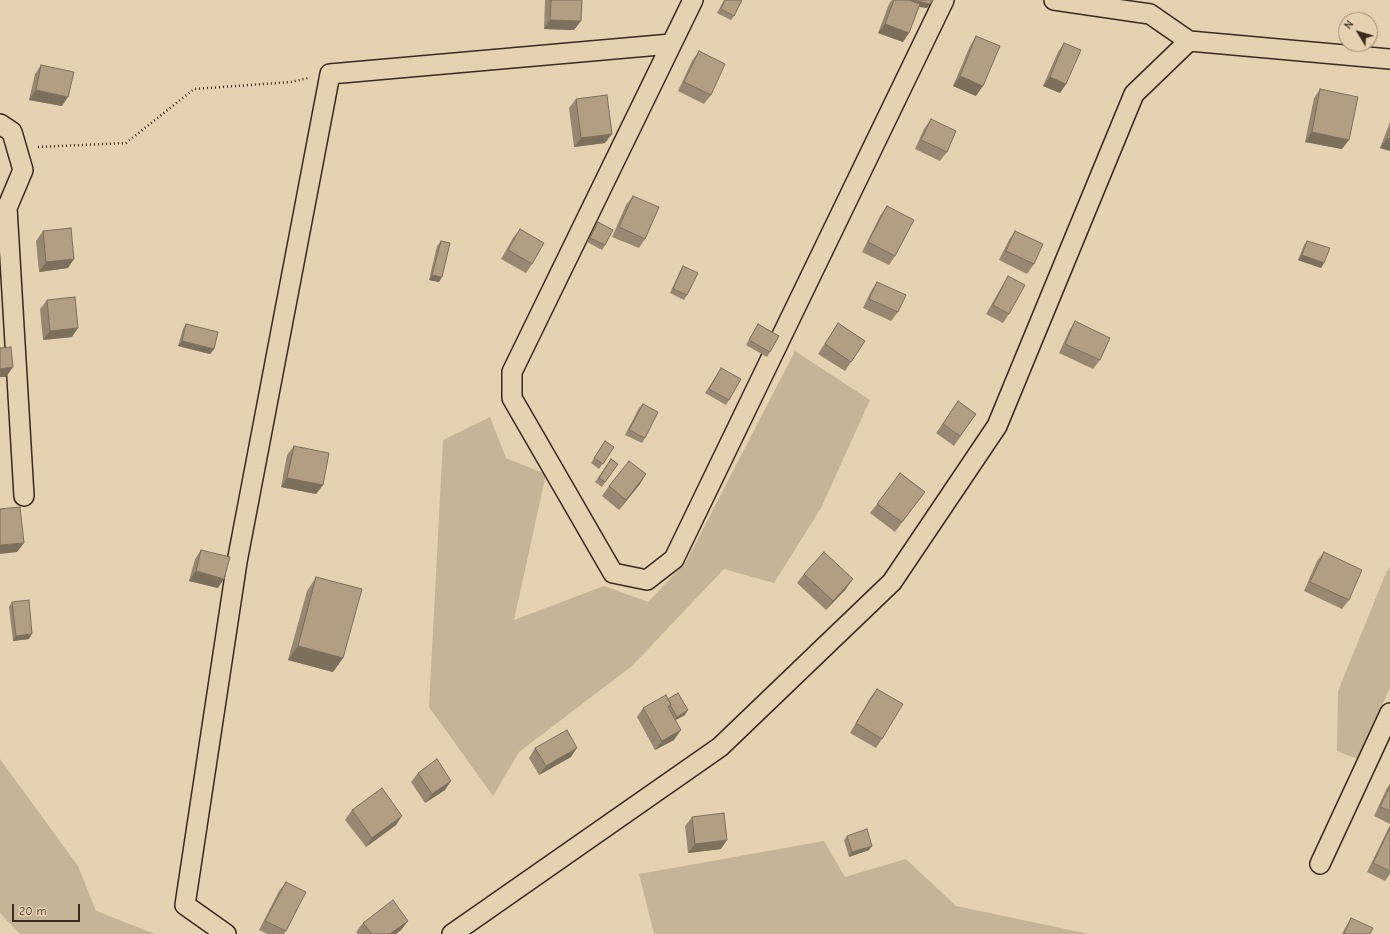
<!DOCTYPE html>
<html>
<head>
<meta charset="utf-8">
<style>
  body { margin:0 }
  #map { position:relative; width:1390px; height:934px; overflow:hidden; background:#e5d2b0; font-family:"Comic Neue",sans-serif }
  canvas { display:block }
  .north { position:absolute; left:1338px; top:12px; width:40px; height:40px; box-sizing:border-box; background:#e5d2b0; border:1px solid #a18f76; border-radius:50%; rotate:308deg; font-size:11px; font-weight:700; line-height:16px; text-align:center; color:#3b2a1e }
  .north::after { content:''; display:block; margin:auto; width:14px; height:18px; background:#3b2a1e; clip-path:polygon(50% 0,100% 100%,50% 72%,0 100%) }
  .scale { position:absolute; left:12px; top:904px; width:68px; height:18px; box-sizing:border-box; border:2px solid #3b2a1e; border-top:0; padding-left:5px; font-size:12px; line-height:14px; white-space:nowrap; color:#3b2a1e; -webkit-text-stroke:3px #e5d2b0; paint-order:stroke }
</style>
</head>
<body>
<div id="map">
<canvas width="1390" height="934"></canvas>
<div class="north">N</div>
<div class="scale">20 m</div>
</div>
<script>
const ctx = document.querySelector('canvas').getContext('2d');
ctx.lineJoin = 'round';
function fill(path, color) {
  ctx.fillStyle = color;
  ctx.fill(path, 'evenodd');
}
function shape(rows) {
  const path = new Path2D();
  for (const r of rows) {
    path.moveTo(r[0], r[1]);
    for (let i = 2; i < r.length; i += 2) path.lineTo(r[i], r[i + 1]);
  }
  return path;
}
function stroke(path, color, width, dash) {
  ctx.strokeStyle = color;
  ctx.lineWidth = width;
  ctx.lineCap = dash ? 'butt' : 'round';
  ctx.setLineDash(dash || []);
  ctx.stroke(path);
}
const green = shape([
  [795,351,870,400,821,508,774,583,724,569,632,666,519,752,493,796,429,707,443,440,490,417,506,458,546,474,514,620,604,586,648,602,686,562],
  [1390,567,1390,688,1357,759,1337,751,1338,691,1386,573],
  [0,759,78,866,96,911,155,934,20,934,0,913],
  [824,841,845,877,906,859,956,906,1089,934,654,934,639,874]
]);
const path = shape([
  [38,147,126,143,194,89,291,82,308,78]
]);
const street = shape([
  [693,0,512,372,512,398,613,573,647,580,674,559,944,0],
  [1054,0,1150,14,1189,41],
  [0,124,12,132,23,170,7,208,0,209],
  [7,208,24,496],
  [1320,864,1390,713],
  [226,934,185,905,237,562,330,74,671,44],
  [452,934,720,747,892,582,997,426,1134,94,1189,41,1390,59]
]);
const wall = shape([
  [545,0,582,0,574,30,544,29],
  [724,0,742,0,734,16,731,20,717,13],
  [892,0,933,0,927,8,919,7,903,42,878,33,889,4],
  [976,36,976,96,953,86,970,46],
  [1064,43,1066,84,1060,93,1043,86,1058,52],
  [699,51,711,95,704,104,678,91,692,61],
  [41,65,62,106,29,100,35,74],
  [1320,89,1342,149,1305,142,1314,98],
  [576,99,605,143,574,147,569,108],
  [931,119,947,152,940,161,915,149,924,129],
  [1390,122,1390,151,1380,148],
  [633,196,645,239,639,248,612,237,626,205],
  [887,206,895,256,889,265,862,252,880,216],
  [598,222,605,245,602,250,587,242,595,227],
  [520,229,532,264,526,273,501,259,513,238],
  [43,231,68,268,39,272,36,241],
  [1015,231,1034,264,1027,274,999,260,1009,240],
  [441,241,439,282,429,280,437,246],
  [1307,241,1324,263,1321,268,1298,260,1304,245],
  [683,266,687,295,684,300,670,293,680,271],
  [1008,276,1009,314,1003,323,986,314,1002,286],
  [877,282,898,312,891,321,863,308,871,291],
  [47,300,72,337,43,340,40,309],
  [1075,321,1100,360,1093,369,1059,353,1069,331],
  [838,323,865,341,845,371,818,354],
  [186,324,214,349,210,354,178,346,183,329],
  [758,324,770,352,767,357,746,345],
  [721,368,729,400,726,405,705,393],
  [958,401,976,414,954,446,936,433],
  [643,404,645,438,642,443,625,435,639,408],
  [605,441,614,447,599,469,591,463],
  [294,446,323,485,316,494,281,487,287,455],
  [611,459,618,464,602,487,595,482],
  [640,484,619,510,602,496,609,486],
  [925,492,895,532,870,513,877,504],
  [201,550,218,588,189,581,195,559],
  [1324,552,1349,600,1342,609,1304,591,1317,561],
  [804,574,846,589,826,610,797,583],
  [316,577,343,658,333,672,288,660,307,591],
  [12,602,29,639,13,641,9,607],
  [877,689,882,739,876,748,850,733,870,698],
  [668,699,685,715,675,720,674,740,655,750,637,717,643,708],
  [535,748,571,757,539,775,529,758],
  [418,773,445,790,425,803,411,782],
  [1390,784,1390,824,1374,816,1387,788],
  [352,810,396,825,366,847,345,820],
  [692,817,721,849,688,853,685,826],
  [1390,825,1390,874,1385,881,1367,872],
  [847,836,869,850,849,857,844,840],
  [286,882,286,931,284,934,267,934,259,930,279,891],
  [1351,918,1370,934,1342,934,1345,928],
  [408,921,401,930,396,934,358,934,356,932,363,923]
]);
const shadedWall = shape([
  [912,0,933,0,927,8,908,5],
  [550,20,581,21,574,30,544,29],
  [885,24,909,33,903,42,878,33],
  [960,76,983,86,976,96,953,86],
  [1050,77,1066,84,1060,93,1043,86],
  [36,90,68,97,62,106,29,100],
  [1312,132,1349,140,1342,149,1305,142],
  [612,134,605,143,574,147,581,138],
  [1387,138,1390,139,1390,151,1380,148],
  [1302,255,1324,263,1321,268,1298,260],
  [74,259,68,268,39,272,46,262],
  [432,275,442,277,439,282,429,280],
  [78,328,72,337,43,340,50,331],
  [182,341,214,349,210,354,178,346],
  [13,367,6,377,0,377,0,369],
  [646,474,640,484,619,510,626,500],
  [287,478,323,485,316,494,281,487],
  [24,543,17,552,0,554,0,545],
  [196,571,224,579,218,588,189,581],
  [853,579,846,589,826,610,833,601],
  [32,634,29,639,13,641,16,636],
  [298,646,343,658,333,672,288,660],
  [688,710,685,715,674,721,677,717],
  [681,730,674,740,655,750,662,741],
  [577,748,571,757,539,775,546,766],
  [451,781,445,790,425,803,432,794],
  [402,816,396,825,366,847,372,838],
  [727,840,721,849,688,853,695,844],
  [872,846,869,850,849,857,852,852],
  [408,921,401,930,396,934,390,934]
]);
const building = shape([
  [551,0,582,0,581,21,550,20,551,0],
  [725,0,742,0,734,16,721,9,725,0],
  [894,0,909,0,920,4,909,33,885,24,894,0],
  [912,0,933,0,930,4,912,0],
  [976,36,1000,46,983,86,960,76,976,36],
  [1064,43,1081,50,1066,84,1050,77,1064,43],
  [699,51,725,64,711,95,684,82,699,51],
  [41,65,74,72,68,97,36,90,41,65],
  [1320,89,1358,97,1349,140,1312,132,1320,89],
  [607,95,612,134,581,138,576,99,607,95],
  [931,119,956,131,947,152,921,140,931,119],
  [1390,130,1390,139,1387,138,1390,130],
  [633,196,659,207,645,239,619,227,633,196],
  [887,206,914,220,895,256,868,242,887,206],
  [598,222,613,230,605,245,590,238,598,222],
  [71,228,74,259,46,262,43,231,71,228],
  [520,229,544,243,532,264,508,250,520,229],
  [1015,231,1043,244,1034,264,1006,251,1015,231],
  [441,241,450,243,442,277,432,275,441,241],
  [1307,241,1330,248,1324,263,1302,255,1307,241],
  [683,266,698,273,687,295,673,289,683,266],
  [1008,276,1025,285,1009,314,993,305,1008,276],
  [877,282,906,295,898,312,869,299,877,282],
  [75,297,78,328,50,331,47,300,75,297],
  [1075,321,1110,338,1100,360,1065,344,1075,321],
  [838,323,865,341,851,362,825,344,838,323],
  [186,324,218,332,214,349,182,341,186,324],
  [758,324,779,336,770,352,749,340,758,324],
  [11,347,13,367,0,369,0,348,11,347],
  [721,368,741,379,729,400,709,389,721,368],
  [958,401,976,414,960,436,943,424,958,401],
  [643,404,658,412,645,438,629,430,643,404],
  [605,441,614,447,603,464,594,458,605,441],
  [294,446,329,453,323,485,287,478,294,446],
  [611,459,618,464,605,482,599,478,611,459],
  [629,461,646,474,626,500,609,486,629,461],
  [900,473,925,492,902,522,877,504,900,473],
  [20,507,24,543,0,545,0,509,20,507],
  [201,550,230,557,224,579,196,571,201,550],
  [824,552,853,579,833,601,804,574,824,552],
  [1324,552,1362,570,1349,600,1310,582,1324,552],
  [316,577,362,589,343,658,298,646,316,577],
  [29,600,32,634,16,636,12,602,29,600],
  [877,689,903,704,882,739,856,723,877,689],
  [678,693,688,710,677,717,670,705,671,705,668,699,678,693],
  [666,695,671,705,668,707,681,730,662,741,643,708,666,695],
  [567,730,577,748,546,766,535,748,567,730],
  [437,759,451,781,432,794,418,773,437,759],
  [1390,786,1390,811,1380,807,1390,786],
  [382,788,402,816,372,838,352,810,382,788],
  [724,813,727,840,695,844,692,817,724,813],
  [1390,828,1390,871,1373,863,1390,828],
  [867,829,872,846,852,852,847,836,867,829],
  [286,882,306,892,286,931,265,921,286,882],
  [393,900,408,921,390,934,372,934,363,923,393,900],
  [1351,918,1373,928,1370,934,1344,934,1351,918]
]);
fill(green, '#c6b496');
stroke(street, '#3b2a1e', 22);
stroke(path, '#3b2a1e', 2.5, [1, 3]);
stroke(street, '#e5d2b0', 19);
fill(wall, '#988871');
fill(shadedWall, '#7c6f5c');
fill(building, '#b19e83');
stroke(building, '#7c6f5c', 1);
</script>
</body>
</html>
